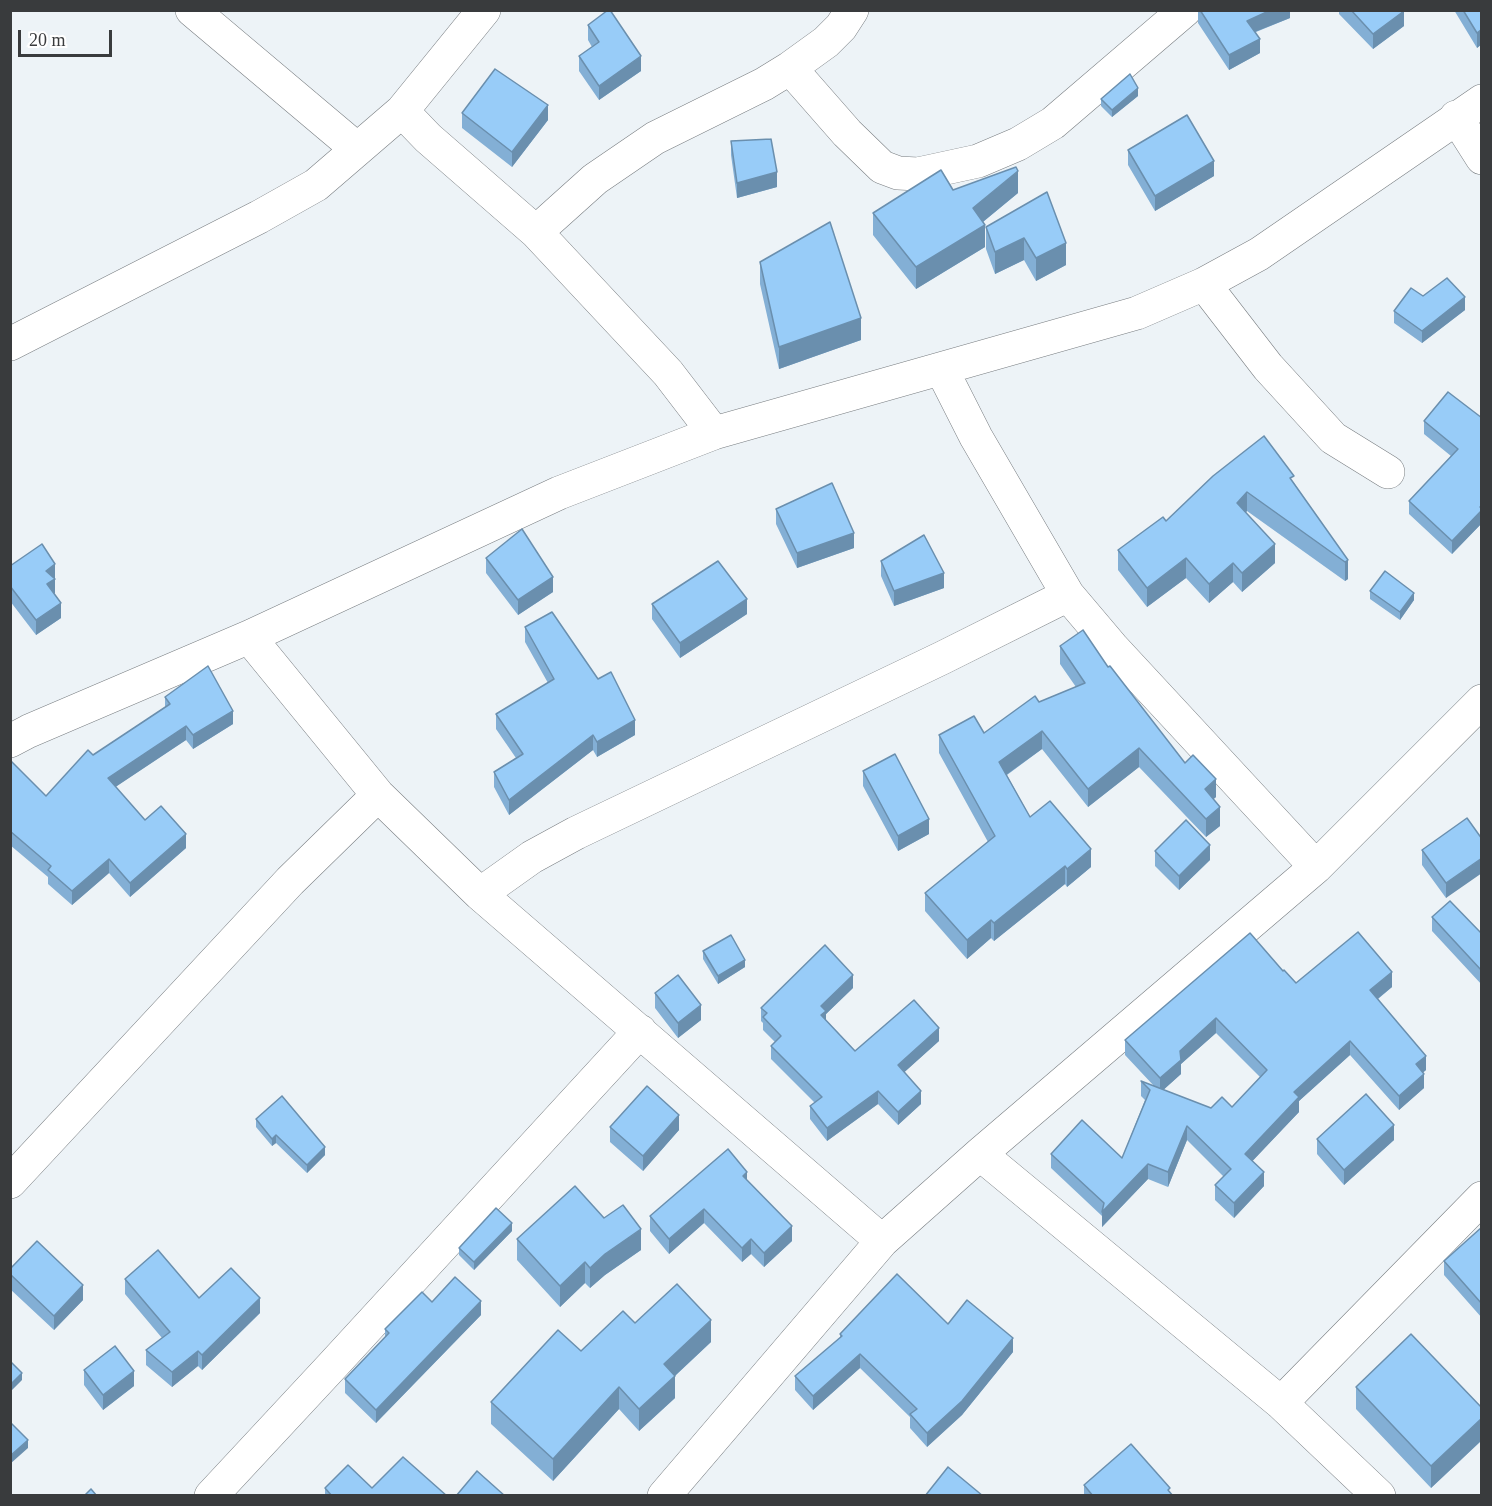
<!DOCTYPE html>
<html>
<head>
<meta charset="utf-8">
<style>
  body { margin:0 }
  #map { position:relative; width:1492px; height:1506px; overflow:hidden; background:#edf3f7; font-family:Georgia,serif }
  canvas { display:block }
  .frame { position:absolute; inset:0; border:12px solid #393b3d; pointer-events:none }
  .scale { position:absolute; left:18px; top:30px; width:94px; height:27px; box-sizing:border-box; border:3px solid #393b3d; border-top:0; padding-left:8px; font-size:18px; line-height:21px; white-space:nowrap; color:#393b3d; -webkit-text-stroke:4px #fff; paint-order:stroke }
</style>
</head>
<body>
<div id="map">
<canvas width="1492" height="1506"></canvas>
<div class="frame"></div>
<div class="scale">20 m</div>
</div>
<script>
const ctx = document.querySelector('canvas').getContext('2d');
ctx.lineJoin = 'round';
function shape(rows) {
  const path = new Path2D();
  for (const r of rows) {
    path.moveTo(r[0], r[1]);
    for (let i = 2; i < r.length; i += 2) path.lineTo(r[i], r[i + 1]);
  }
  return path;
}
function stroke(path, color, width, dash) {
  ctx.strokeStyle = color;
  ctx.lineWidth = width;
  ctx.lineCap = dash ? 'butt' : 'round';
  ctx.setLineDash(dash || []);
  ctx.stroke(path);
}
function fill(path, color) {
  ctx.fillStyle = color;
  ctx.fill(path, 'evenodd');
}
const minor = shape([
  [192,10,357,149],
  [790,68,847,133,882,167,898,173,918,174,978,161,1018,144,1053,123,1185,10],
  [402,111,428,138,536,232,668,373,714,433],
  [1456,117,1482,158],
  [536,232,595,179,655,138,764,84,790,68,826,42,841,27,852,10],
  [1204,284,1268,367,1333,438,1388,472],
  [10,344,259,217,316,185,402,111,484,10],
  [942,370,976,437,1068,595,1112,647,1316,867],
  [249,637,378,795,480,894,882,1241],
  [10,741,29,731,249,637,559,493,714,433,1137,313,1204,284,1259,254,1482,101],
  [480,894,532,857,576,833,942,658,1068,595],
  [980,1154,1281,1403,1379,1496],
  [10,1182,290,881,378,795],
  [1281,1403,1482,1198],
  [211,1496,332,1366,640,1031],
  [664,1496,882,1241,980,1154,1316,867,1482,701]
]);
const wall = shape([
  [1198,10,1290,10,1290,18,1256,32,1260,53,1229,70,1198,23],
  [1339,10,1403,10,1404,26,1373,49,1339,14],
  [1454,10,1482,10,1482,44,1477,48],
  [588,25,641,71,599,100,579,71,579,56,592,47,588,40],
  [1138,96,1112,117,1101,106,1101,99],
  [462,113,548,120,512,167,462,128],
  [731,141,777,187,737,198,731,155],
  [1128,150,1214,176,1155,211,1128,165],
  [1047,192,1066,265,1036,281,1024,260,995,274,986,249,986,227],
  [1018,193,983,222,985,247,916,289,873,235,873,213],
  [760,262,861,340,779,369,760,284],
  [1423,296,1465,310,1422,343,1394,323,1394,311],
  [1482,418,1482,523,1452,554,1409,514,1409,501,1451,456,1424,434,1424,421],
  [1213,476,1294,483,1348,560,1348,579,1345,581,1247,511,1246,512,1275,563,1242,592,1233,582,1209,603,1186,578,1147,607,1118,570,1118,550,1166,521],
  [776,509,854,548,797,568,776,524],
  [486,558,553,592,518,615,486,573],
  [881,561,944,588,894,606,881,576],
  [55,564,55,593,54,594,61,618,36,635,10,601,10,566],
  [1370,591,1414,600,1400,620,1370,599],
  [652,604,747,614,680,658,652,619],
  [525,627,635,735,597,757,593,750,509,815,494,787,494,772,516,758,496,729,496,714,548,683,525,642],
  [1060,646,1108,667,1185,763,1216,797,1213,799,1220,826,1206,837,1139,767,1088,807,1042,749,1007,775,1030,817,1091,867,1067,887,1065,884,994,941,991,938,967,959,925,911,925,893,988,842,939,753,939,735,984,733,1039,702,1076,687,1060,664],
  [165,697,233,724,193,749,186,740,115,787,145,820,186,848,130,897,109,873,72,905,48,884,48,877,10,845,10,760,46,796,93,755,165,707],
  [863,771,929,834,898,851,863,786],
  [1482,839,1446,898,1422,865,1422,850],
  [1155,851,1210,860,1179,890,1155,866],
  [1432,917,1482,934,1482,985,1432,931],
  [703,951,745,967,718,984,703,959],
  [1283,971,1296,983,1392,987,1378,999,1426,1070,1423,1072,1424,1088,1399,1110,1350,1055,1299,1101,1299,1112,1252,1161,1264,1186,1234,1218,1215,1200,1215,1185,1224,1177,1187,1140,1168,1187,1148,1179,1102,1227,1102,1216,1051,1168,1051,1154,1122,1158,1145,1100,1141,1096,1141,1081,1154,1086,1125,1055,1125,1040],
  [1216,1033,1260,1077,1232,1107,1211,1108,1163,1090,1181,1074,1181,1064],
  [853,988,826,1014,826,1020,855,1051,939,1041,904,1072,921,1104,898,1125,878,1104,827,1141,810,1119,810,1106,815,1103,771,1059,771,1046,775,1042,763,1030,763,1023,761,1021,761,1008],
  [655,993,701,1020,678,1038,655,1008],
  [256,1119,325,1155,307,1173,276,1143,272,1146,256,1127],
  [610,1127,679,1130,643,1171,610,1142],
  [1317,1139,1394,1140,1344,1185,1317,1154],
  [747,1180,792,1241,764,1267,751,1254,742,1262,704,1223,669,1254,650,1231,650,1216],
  [604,1218,641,1250,605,1275,590,1288,585,1283,560,1307,517,1260,517,1239],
  [1482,1227,1482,1318,1444,1275,1444,1261],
  [512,1231,474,1270,459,1255,459,1248],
  [10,1269,83,1300,54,1330,10,1289],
  [125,1279,199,1298,260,1313,202,1370,198,1366,172,1387,146,1365,146,1350,162,1338,125,1294],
  [481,1315,376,1423,345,1393,345,1379,385,1337,385,1329],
  [635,1323,711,1342,675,1376,675,1398,639,1431,619,1409,553,1481,491,1424,491,1402,581,1351],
  [948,1324,1013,1352,962,1415,927,1447,910,1428,910,1417,860,1368,813,1410,795,1390,795,1376,840,1339,840,1334],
  [84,1370,134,1386,103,1410,84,1385],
  [1356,1387,1482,1408,1482,1440,1431,1488,1356,1409],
  [1084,1485,1170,1493,1173,1496,1084,1496],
  [325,1488,372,1488,447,1496,325,1496]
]);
const shadedWall = shape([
  [1271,10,1290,10,1290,18,1247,35,1247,21],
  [1404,11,1404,26,1373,49,1373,34],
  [1482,29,1482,44,1477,48,1477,33],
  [1260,39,1260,53,1229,70,1229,55],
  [641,56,641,71,599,100,599,86],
  [1138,88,1138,96,1112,117,1112,110],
  [548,105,548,120,512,167,512,152],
  [1214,161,1214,176,1155,211,1155,196],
  [1018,171,1018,193,973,230,973,208],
  [777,172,777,187,737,198,737,183],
  [985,225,985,247,916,289,916,267],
  [1024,238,1024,260,995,274,995,252],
  [1066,243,1066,265,1036,281,1036,258],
  [1465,297,1465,310,1422,343,1422,331],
  [861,318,861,340,779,369,779,347],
  [1247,492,1247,511,1237,522,1237,503],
  [1482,505,1482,523,1452,554,1452,541],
  [854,533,854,548,797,568,797,553],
  [1275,544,1275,563,1242,592,1242,573],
  [1186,558,1186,578,1147,607,1147,588],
  [1348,560,1348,579,1345,581,1345,562],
  [1233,563,1233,582,1209,603,1209,584],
  [55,564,55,593,47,599,46,571],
  [944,573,944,588,894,606,894,591],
  [553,577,553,592,518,615,518,600],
  [1414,593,1414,600,1400,620,1400,612],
  [747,599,747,614,680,658,680,643],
  [61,603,61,618,36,635,36,620],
  [233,711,233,724,193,749,193,735],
  [635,720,635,735,597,757,597,742],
  [186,726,186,740,108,792,108,778],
  [1042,731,1042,749,999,780,999,762],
  [593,735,593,750,509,815,509,800],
  [1139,748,1139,767,1088,807,1088,789],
  [1216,779,1216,797,1205,807,1205,789],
  [1220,807,1220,826,1206,837,1206,819],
  [929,819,929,834,898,851,898,836],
  [186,834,186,848,130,897,130,883],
  [1210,845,1210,860,1179,890,1179,876],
  [1091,849,1091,867,1067,887,1067,869],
  [1482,858,1482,873,1446,898,1446,883],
  [109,859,109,873,72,905,72,891],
  [1065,866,1065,884,994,941,994,923],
  [991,920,991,938,967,959,967,940],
  [745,960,745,967,718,984,718,976],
  [1392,972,1392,987,1370,1005,1370,990],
  [853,975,853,988,826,1014,826,1024,821,1028,821,1006],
  [701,1005,701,1020,678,1038,678,1023],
  [1216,1018,1216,1033,1181,1064,1181,1074,1160,1093,1160,1078,1180,1051],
  [939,1028,939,1041,898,1078,898,1065],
  [1350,1041,1350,1055,1299,1101,1299,1112,1245,1169,1245,1154,1294,1092],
  [1426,1056,1426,1070,1416,1079,1416,1064],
  [1424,1074,1424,1088,1399,1110,1399,1096],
  [878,1091,878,1104,827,1141,827,1128],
  [921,1091,921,1104,898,1125,898,1112],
  [679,1115,679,1130,643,1171,643,1156],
  [1394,1125,1394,1140,1344,1185,1344,1170],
  [1187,1126,1187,1140,1168,1187,1168,1172],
  [276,1135,276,1143,272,1146,272,1139],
  [325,1147,325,1155,307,1173,307,1165],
  [1148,1164,1148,1179,1102,1227,1102,1212],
  [747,1172,747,1187,743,1176],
  [1264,1172,1264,1186,1234,1218,1234,1203],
  [704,1209,704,1223,669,1254,669,1239],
  [512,1223,512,1231,474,1270,474,1262],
  [792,1226,792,1241,764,1267,764,1253],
  [641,1229,641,1250,605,1275,590,1288,590,1268,605,1254],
  [751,1239,751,1254,742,1262,742,1248],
  [585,1262,585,1283,560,1307,560,1286],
  [83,1285,83,1300,54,1330,54,1316],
  [260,1298,260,1313,202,1370,202,1355],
  [481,1301,481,1315,376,1423,376,1410],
  [711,1320,711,1342,664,1386,664,1364],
  [1013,1338,1013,1352,962,1415,927,1447,927,1433],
  [198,1351,198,1366,172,1387,172,1372],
  [860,1354,860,1368,813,1410,813,1396],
  [134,1371,134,1386,103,1410,103,1395],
  [22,1373,22,1380,10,1392,10,1385],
  [675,1376,675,1398,639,1431,639,1409],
  [619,1387,619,1409,553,1481,553,1459],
  [1482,1418,1482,1440,1431,1488,1431,1466],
  [28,1440,28,1448,10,1464,10,1456]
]);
const building = shape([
  [608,10,610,10,641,56,599,86,579,56,599,42,588,25,608,10],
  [1200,10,1271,10,1247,21,1260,39,1229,55,1200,10],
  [1351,10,1403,10,1404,11,1373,34,1351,10],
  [1463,10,1482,10,1482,29,1477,33,1463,10],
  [495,69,548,105,512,152,462,113,495,69],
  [1130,74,1138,88,1112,110,1101,99,1130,74],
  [1187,115,1214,161,1155,196,1128,150,1187,115],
  [771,139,777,172,737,183,731,141,771,139],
  [1016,167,1018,171,973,208,985,225,916,267,873,213,941,170,953,190,1016,167],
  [1047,192,1066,243,1036,258,1024,238,995,252,986,227,1047,192],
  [830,222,861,318,779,347,760,262,830,222],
  [1447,278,1465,297,1422,331,1394,311,1411,288,1423,296,1447,278],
  [1448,392,1482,418,1482,505,1480,507,1482,508,1482,510,1452,541,1409,501,1458,449,1424,421,1448,392],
  [1264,436,1294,476,1290,478,1348,560,1345,562,1247,492,1237,503,1275,544,1242,573,1233,563,1209,584,1186,558,1147,588,1118,550,1163,517,1166,521,1213,476,1264,436],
  [832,483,854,533,797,553,776,509,832,483],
  [522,529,553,577,518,600,486,558,522,529],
  [924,535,944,573,894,591,881,561,924,535],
  [42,544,55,564,46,571,55,579,47,584,61,603,36,620,10,586,10,566,42,544],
  [718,561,747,599,680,643,652,604,718,561],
  [1385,571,1414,593,1400,612,1370,591,1385,571],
  [552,612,598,679,611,672,635,720,597,742,593,735,509,800,494,772,523,754,496,714,554,679,525,627,552,612],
  [1083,630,1108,667,1110,666,1185,763,1193,755,1216,779,1205,789,1220,807,1206,819,1139,748,1088,789,1042,731,999,762,1030,817,1050,801,1091,849,1067,869,1065,866,994,923,991,920,967,940,925,893,995,836,939,735,974,716,984,733,1035,696,1039,702,1085,683,1060,646,1083,630],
  [208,666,233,711,193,735,186,726,108,778,145,820,161,806,186,834,130,883,109,859,72,891,48,870,51,866,10,831,10,760,46,796,88,750,93,755,170,704,165,697,208,666],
  [895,754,929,819,898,836,863,771,895,754],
  [1467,818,1482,839,1482,858,1446,883,1422,850,1467,818],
  [1186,820,1210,845,1179,876,1155,851,1186,820],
  [1450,901,1482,934,1482,971,1432,917,1450,901],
  [1358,932,1392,972,1370,990,1426,1056,1416,1064,1424,1074,1399,1096,1350,1041,1294,1092,1299,1097,1245,1154,1264,1172,1234,1203,1215,1185,1231,1169,1187,1126,1168,1172,1148,1164,1102,1212,1104,1203,1051,1154,1082,1120,1122,1158,1150,1090,1141,1081,1211,1108,1222,1097,1232,1107,1267,1070,1216,1018,1180,1051,1181,1060,1160,1078,1125,1040,1250,933,1283,971,1284,970,1296,983,1358,932],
  [731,935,745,960,718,976,703,951,731,935],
  [825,945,853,975,821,1006,826,1011,821,1015,855,1051,914,1000,939,1028,898,1065,921,1091,898,1112,878,1091,827,1128,810,1106,822,1097,771,1046,781,1036,763,1017,767,1013,761,1008,825,945],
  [678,975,701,1005,678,1023,655,993,678,975],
  [647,1086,679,1115,643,1156,610,1127,647,1086],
  [1366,1094,1394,1125,1344,1170,1317,1139,1366,1094],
  [282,1096,325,1147,307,1165,276,1135,272,1139,256,1119,282,1096],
  [728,1149,747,1172,743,1176,792,1226,764,1253,751,1239,742,1248,704,1209,669,1239,650,1216,728,1149],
  [575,1186,604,1218,623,1205,641,1229,605,1254,590,1268,585,1262,560,1286,517,1239,575,1186],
  [496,1208,512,1223,474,1262,459,1248,496,1208],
  [1482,1227,1482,1304,1444,1261,1482,1227],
  [37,1241,83,1285,54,1316,10,1274,10,1269,37,1241],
  [158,1250,199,1298,231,1268,260,1298,202,1355,198,1351,172,1372,146,1350,170,1332,125,1279,158,1250],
  [897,1274,948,1324,967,1300,1013,1338,962,1401,927,1433,910,1414,917,1409,860,1354,813,1396,795,1376,842,1336,840,1334,897,1274],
  [455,1277,481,1301,376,1410,345,1379,389,1333,385,1329,422,1292,432,1302,455,1277],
  [677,1284,711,1320,664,1364,675,1376,639,1409,619,1387,553,1459,491,1402,558,1330,581,1351,623,1311,635,1323,677,1284],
  [1411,1334,1482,1408,1482,1418,1431,1466,1356,1387,1411,1334],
  [115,1346,134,1371,103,1395,84,1370,115,1346],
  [10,1361,22,1373,10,1385,10,1361],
  [11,1423,28,1440,10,1456,10,1424,11,1423],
  [1131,1444,1170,1488,1168,1490,1173,1496,1093,1496,1084,1485,1131,1444],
  [403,1457,447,1496,332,1496,325,1488,348,1465,372,1488,403,1457],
  [948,1467,983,1496,925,1496,948,1467],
  [477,1471,505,1496,456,1496,477,1471],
  [91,1489,97,1496,84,1496,91,1489]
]);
stroke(minor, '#787d81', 34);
stroke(minor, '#fff', 33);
fill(wall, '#83afd5');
fill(shadedWall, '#6a8fae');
fill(building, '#98ccf8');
stroke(building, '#6a8fae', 1.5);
</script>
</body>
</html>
